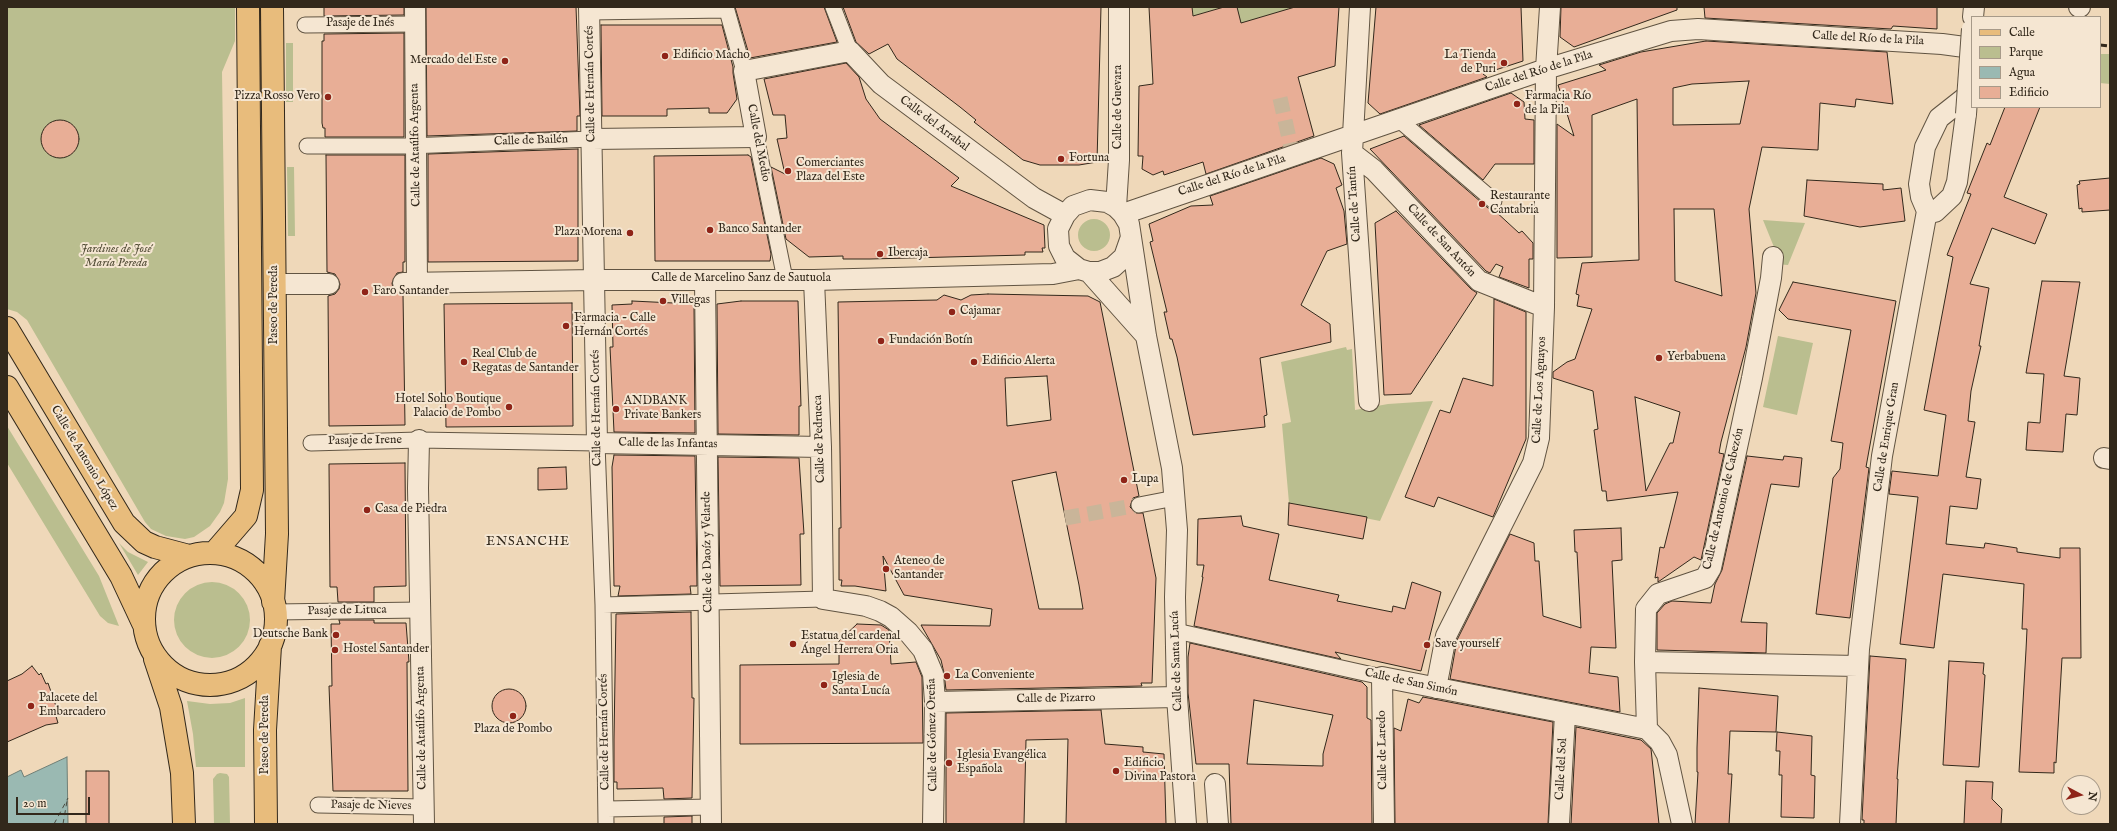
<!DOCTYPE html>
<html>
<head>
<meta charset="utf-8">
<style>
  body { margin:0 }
  #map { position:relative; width:2117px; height:831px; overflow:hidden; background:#efd8b9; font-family:"IM FELL English",serif }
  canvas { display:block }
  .frame { position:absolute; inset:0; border:8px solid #32281b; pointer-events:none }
  .legend { position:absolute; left:1971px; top:16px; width:130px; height:92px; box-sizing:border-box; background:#f5e6d2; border:1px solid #a79a89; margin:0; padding:5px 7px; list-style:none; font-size:12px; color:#32281b }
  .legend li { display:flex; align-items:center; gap:8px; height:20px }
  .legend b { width:20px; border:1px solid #a79a89 }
  .north { position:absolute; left:2061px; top:775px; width:40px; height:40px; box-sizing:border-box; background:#f5e6d2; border:1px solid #a79a89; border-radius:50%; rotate:97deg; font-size:11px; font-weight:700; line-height:16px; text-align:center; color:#32281b }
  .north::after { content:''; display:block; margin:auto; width:14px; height:18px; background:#8f2418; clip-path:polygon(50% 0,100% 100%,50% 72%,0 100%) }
  .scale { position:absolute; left:16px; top:797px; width:74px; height:18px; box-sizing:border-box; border:2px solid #32281b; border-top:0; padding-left:5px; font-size:12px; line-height:14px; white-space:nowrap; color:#32281b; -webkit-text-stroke:3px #f5e6d2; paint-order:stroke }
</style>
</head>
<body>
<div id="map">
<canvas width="2117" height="831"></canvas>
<div class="frame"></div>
<ul class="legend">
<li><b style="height:5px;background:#e8bc7c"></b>Calle</li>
<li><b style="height:11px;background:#babe8f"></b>Parque</li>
<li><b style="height:11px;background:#9ab9b2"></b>Agua</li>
<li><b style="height:11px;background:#e8ae96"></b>Edificio</li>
</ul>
<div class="north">N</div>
<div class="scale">20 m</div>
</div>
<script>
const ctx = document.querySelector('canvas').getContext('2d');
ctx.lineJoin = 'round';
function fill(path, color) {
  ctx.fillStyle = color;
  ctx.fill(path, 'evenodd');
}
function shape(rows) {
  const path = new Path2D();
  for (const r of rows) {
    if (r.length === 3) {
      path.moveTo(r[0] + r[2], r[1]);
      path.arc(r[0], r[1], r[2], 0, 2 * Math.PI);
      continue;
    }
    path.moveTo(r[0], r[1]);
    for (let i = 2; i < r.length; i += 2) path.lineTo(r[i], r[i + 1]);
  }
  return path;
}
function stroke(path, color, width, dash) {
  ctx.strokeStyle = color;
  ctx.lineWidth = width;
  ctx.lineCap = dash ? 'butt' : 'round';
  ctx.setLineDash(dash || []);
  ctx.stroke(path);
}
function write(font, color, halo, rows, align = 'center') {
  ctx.font = font + ' "IM FELL English",serif';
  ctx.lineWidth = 4;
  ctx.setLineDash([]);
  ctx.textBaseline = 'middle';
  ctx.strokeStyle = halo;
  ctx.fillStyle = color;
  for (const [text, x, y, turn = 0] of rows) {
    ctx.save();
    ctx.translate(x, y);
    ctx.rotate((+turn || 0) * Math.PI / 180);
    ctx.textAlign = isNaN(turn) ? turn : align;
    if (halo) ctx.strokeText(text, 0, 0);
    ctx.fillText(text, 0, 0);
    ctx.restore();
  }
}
const green = shape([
  [7,7,235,7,235,41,222,72,228,479,224,503,220,512,210,526,194,537,185,539,166,536,151,529,145,522,27,320,17,312,7,309],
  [1192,7,1224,7,1193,16],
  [1237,7,1288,7,1290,15,1279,12,1258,18,1261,37,1244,41],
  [286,43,293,43,293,102,286,102],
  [2100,54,2110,54,2110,84,2100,83],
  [287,167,294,167,295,236,288,236],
  [1094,235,16],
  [1763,220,1805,223,1788,265,1775,264,1776,252],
  [1778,336,1813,343,1797,415,1763,407],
  [1346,347,1347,350,1352,349,1355,410,1388,404,1433,401,1380,521,1289,503,1282,424,1291,422,1281,362],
  [7,426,99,576,119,626,108,623,100,616,7,463],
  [119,543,128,552,148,562,138,575],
  [212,620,38],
  [245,698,245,767,196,767,193,734,187,701,210,704,230,703],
  [220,773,227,774,229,777,230,824,214,824,213,779,217,774]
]);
const water = shape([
  [67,757,68,824,7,824,7,777,21,770,24,777,67,757]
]);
const ferry = shape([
  [54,824,68,798],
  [63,824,67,801]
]);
const building = shape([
  [324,7,404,7,404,15,324,16,324,7],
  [426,7,576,7,580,116,577,116,577,131,427,136,426,7],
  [735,7,824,7,837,42,750,58,735,7],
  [843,7,1101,7,1097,162,1079,165,1040,165,1023,160,974,122,976,120,960,107,897,59,888,44,869,54,856,42,843,7],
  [1149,7,1192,7,1193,16,1224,7,1237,7,1241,23,1295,7,1339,7,1335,66,1298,77,1314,136,1206,174,1203,162,1164,175,1163,171,1153,175,1142,169,1143,156,1138,156,1139,86,1153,84,1149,7],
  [1376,7,1521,7,1523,61,1483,74,1487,77,1380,114,1368,103,1376,7],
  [1561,7,1677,7,1677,10,1574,47,1560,37,1561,7],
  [1704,7,1937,7,1937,29,1893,26,1891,29,1705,18,1704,7],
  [601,25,722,25,733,67,733,73,737,99,727,113,709,113,709,108,667,109,667,116,602,116,601,25],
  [404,33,404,137,325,137,325,128,323,128,322,123,322,41,324,41,324,34,404,33],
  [1706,41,1887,52,1893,104,1856,99,1855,107,1820,103,1818,150,1762,147,1749,209,1756,293,1746,347,1721,442,1719,453,1724,454,1701,560,1694,557,1658,582,1658,577,1655,578,1660,547,1664,548,1678,492,1607,501,1606,491,1602,491,1594,430,1598,429,1593,391,1553,378,1553,372,1567,362,1575,359,1592,309,1577,306,1579,295,1576,294,1582,263,1639,260,1637,99,1592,115,1592,257,1557,258,1557,124,1574,136,1558,85,1606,70,1599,65,1641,52,1706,41],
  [1749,81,1740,124,1673,125,1673,88,1692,84,1749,81],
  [1674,209,1714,209,1722,296,1675,281,1674,209],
  [1635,397,1680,412,1673,443,1670,443,1646,491,1635,397],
  [846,63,859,77,866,99,880,119,959,178,951,186,1044,225,1045,248,1042,248,1043,252,1025,252,1025,255,870,259,843,259,843,256,809,257,786,239,771,167,785,174,777,139,787,138,785,115,773,115,764,79,846,63],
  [1511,93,1524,102,1525,119,1534,120,1534,164,1495,164,1483,180,1419,125,1511,93],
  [2005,107,2040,107,2004,197,2047,214,2035,244,1992,228,1970,284,1989,288,1979,346,1981,346,1971,391,1968,421,1975,422,1966,477,1981,479,1977,509,1950,506,1946,544,1984,548,1985,543,2017,548,2017,552,2060,558,2060,548,2080,548,2081,658,2062,658,2056,763,2054,762,2054,773,2019,772,2026,650,2027,629,2022,629,2024,584,1943,574,1934,648,1900,644,1918,497,1889,494,1892,471,1938,476,1946,415,1924,410,1953,257,1947,255,1971,194,1967,193,1987,143,1990,145,2005,107],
  [60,139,19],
  [1404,136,1488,208,1494,210,1519,233,1522,231,1533,243,1533,259,1529,259,1529,288,1499,277,1503,267,1496,264,1490,273,1486,271,1370,149,1404,136],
  [578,149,578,261,428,262,428,154,578,149],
  [326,155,405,155,405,262,403,262,403,272,397,273,392,283,393,289,403,294,405,425,329,426,328,296,335,294,339,289,340,284,335,274,327,272,326,155],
  [748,155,751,157,771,254,770,261,655,261,654,156,748,155],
  [1321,158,1334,164,1342,185,1336,188,1344,211,1347,244,1327,251,1301,305,1330,324,1331,342,1260,358,1267,415,1264,416,1265,427,1193,435,1177,357,1172,339,1170,339,1164,312,1167,312,1150,242,1153,241,1149,224,1191,206,1213,205,1210,196,1321,158],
  [2110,178,2110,210,2082,212,2082,208,2079,209,2078,198,2077,185,2080,184,2079,181,2110,178],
  [1807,180,1883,184,1883,190,1901,188,1905,221,1860,227,1804,216,1807,180],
  [1396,211,1471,289,1477,293,1411,394,1384,395,1375,223,1396,211],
  [2042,281,2080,282,2064,376,2080,378,2077,415,2066,414,2063,452,2026,450,2028,422,2040,423,2044,374,2026,373,2042,281],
  [1793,282,1896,301,1866,467,1869,468,1850,618,1816,614,1833,478,1840,469,1843,443,1831,441,1851,330,1788,319,1779,310,1793,282],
  [988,294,1088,296,1100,302,1139,496,1133,498,1130,507,1136,513,1143,513,1156,578,1152,683,1141,683,1142,686,946,690,944,673,941,660,921,625,990,626,992,609,904,595,883,556,886,591,855,586,841,586,842,580,839,580,839,528,841,528,838,302,937,300,944,295,961,300,971,295,988,294],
  [1047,376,1051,420,1007,426,1005,378,1047,376],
  [1056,472,1079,585,1083,609,1039,609,1012,481,1056,472],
  [1494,299,1526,312,1526,439,1493,517,1438,497,1434,507,1405,497,1440,410,1450,413,1463,378,1493,386,1494,299],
  [632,301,694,304,695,433,614,432,610,347,613,347,612,305,632,304,632,301],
  [741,301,798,301,801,406,799,406,799,435,718,434,717,304,741,301],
  [572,303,573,426,446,427,444,304,572,303],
  [614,455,695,456,697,586,690,586,691,594,618,596,620,586,614,586,612,467,614,455],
  [1747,456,1783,460,1784,456,1802,458,1799,487,1771,484,1741,622,1767,623,1766,653,1657,650,1657,613,1665,604,1672,601,1711,603,1715,584,1722,570,1747,456],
  [718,457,799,458,804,534,800,534,801,585,720,586,718,457],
  [405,463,406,586,374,587,374,602,338,602,337,587,330,587,329,464,405,463],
  [566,467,567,489,538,490,538,468,566,467],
  [1289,503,1367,517,1363,539,1288,525,1289,503],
  [1241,516,1243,526,1279,534,1269,580,1339,595,1337,601,1392,612,1393,606,1405,609,1412,582,1441,592,1421,671,1335,652,1341,659,1194,626,1203,577,1202,577,1204,565,1197,565,1198,519,1241,516],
  [1621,528,1622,560,1612,561,1616,648,1591,647,1589,673,1618,677,1620,712,1450,679,1457,640,1510,534,1534,543,1535,561,1539,561,1543,616,1581,628,1577,552,1575,552,1574,530,1621,528],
  [691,612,692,698,694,698,692,798,664,799,663,788,617,789,617,782,614,782,614,739,616,614,691,612],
  [339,620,374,620,374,623,406,623,409,662,407,662,408,791,333,791,329,686,332,686,331,624,340,624,339,620],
  [857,624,881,625,889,630,891,664,916,662,922,677,923,743,740,744,740,665,839,664,839,641,857,624],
  [1190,643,1362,682,1367,687,1367,718,1371,720,1372,824,1231,824,1229,764,1196,764,1188,693,1188,657,1190,643],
  [1254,700,1333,715,1323,754,1323,766,1247,764,1254,700],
  [1870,656,1906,659,1897,779,1898,779,1896,824,1864,824,1864,820,1862,820,1870,656],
  [1949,661,1984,663,1983,674,1985,675,1979,767,1943,765,1949,661],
  [32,666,39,675,41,673,46,684,48,683,58,712,55,713,58,723,46,725,7,742,7,681,22,674,32,666],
  [1699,688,1778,696,1776,732,1730,731,1728,774,1732,774,1729,824,1695,824,1698,772,1697,772,1697,748,1699,688],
  [509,706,17],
  [1423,697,1553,722,1548,824,1395,824,1394,728,1401,731,1408,699,1419,703,1423,697],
  [1101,710,1105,744,1143,747,1143,752,1164,754,1166,824,1066,824,1068,739,1026,740,1024,824,946,824,946,713,1101,710],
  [1576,727,1641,740,1651,749,1659,824,1571,824,1576,727],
  [1777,732,1812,736,1811,775,1815,776,1814,818,1781,817,1782,775,1779,775,1780,751,1776,751,1777,732],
  [86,771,109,771,109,824,86,824,86,771],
  [1966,781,1993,782,1992,799,2002,809,2001,824,1964,824,1966,781],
  [692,816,692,824,664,824,664,817,692,816]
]);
const pedestrianTunnel = shape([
  [1280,98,1293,156],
  [1065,518,1139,505]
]);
const pedestrian = shape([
  [726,7,744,71],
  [833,7,850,51],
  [589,12,726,10],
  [305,25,415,24],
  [1398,119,1494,201],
  [756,137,785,279],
  [307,146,408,146,592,139],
  [311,443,419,440,597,443,603,605,606,824],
  [1139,505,1175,498],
  [603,605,823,599],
  [275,612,420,610],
  [1176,631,1382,677],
  [318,805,424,807],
  [607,809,711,807]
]);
const minor = shape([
  [415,7,417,284],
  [589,7,597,443,821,447],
  [1360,7,1352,153,1369,401],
  [2079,7,2080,7],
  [1973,17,1974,7],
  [592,139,756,137,744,71,850,51,881,84,1034,198,1065,215],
  [1352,153,1374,170,1479,281,1544,307],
  [1116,207,1119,160,1119,7],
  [1927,211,1921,197,1919,184,1925,147,1939,118,1972,92],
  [1927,211,1935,212,1952,196,1957,182,1966,114],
  [1123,214,1546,69,1671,31,1698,29,1942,44,1972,48],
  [1131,237,1124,257,1113,267,1100,272,1089,272,1079,269,1065,258,1059,246,1058,229,1065,215,1073,206,1090,200,1107,202,1116,207,1123,214,1129,224,1146,336,1172,468,1177,530,1175,597,1177,697,1186,824],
  [1089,272,1146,336],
  [705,280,711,824],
  [814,280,821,447,823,599,866,606,880,611,891,617,908,632,923,650,933,674,935,702,933,824],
  [403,283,595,280,814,280,1053,274,1079,269],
  [274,284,329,284],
  [419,440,418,488,424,824],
  [2104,458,2110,459],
  [1645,662,1858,666],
  [1436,688,1446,636,1533,463,1539,438,1544,307,1546,69,1550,7],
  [935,702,1177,697],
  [1647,729,1645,662,1646,609,1658,594,1705,578,1711,568,1752,378,1771,278,1773,257],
  [1647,729,1660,742,1667,755,1682,824],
  [1215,784,1218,824],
  [1384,824,1382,677,1647,729],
  [1559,824,1565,714],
  [1850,824,1859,649,1882,456,1927,211]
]);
const primary = shape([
  [272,7,277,534,273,602],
  [7,328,124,523,144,542,155,547,189,556],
  [7,387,121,576,143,623],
  [214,553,246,516,252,490,248,7],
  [210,619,66],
  [155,659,171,707,182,773,184,824],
  [266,824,265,730,270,646]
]);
const rail = shape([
  [2100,45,2110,46]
]);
const minorBridge = shape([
  [1966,114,1972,29]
]);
const markers = [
  [665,56,4,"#8f2418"],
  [505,61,4,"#8f2418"],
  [1504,63,4,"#8f2418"],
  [328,97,4,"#8f2418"],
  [1517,104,4,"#8f2418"],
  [1061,159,4,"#8f2418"],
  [788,171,4,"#8f2418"],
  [1482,204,4,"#8f2418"],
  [710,230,4,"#8f2418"],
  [630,233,4,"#8f2418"],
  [880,254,4,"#8f2418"],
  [365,292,4,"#8f2418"],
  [663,301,4,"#8f2418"],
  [952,312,4,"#8f2418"],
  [566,326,4,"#8f2418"],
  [881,341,4,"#8f2418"],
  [1659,358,4,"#8f2418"],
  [464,362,4,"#8f2418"],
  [974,362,4,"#8f2418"],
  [509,407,4,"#8f2418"],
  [616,409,4,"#8f2418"],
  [1124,480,4,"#8f2418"],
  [367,510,4,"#8f2418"],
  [886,569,4,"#8f2418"],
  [336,635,4,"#8f2418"],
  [793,644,4,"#8f2418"],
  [1427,645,4,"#8f2418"],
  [335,650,4,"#8f2418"],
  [947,676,4,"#8f2418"],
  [824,685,4,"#8f2418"],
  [31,706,4,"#8f2418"],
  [513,716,4,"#8f2418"],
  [949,763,4,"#8f2418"],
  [1116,771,4,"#8f2418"]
];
const streetNames = [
  ["Pasaje de Inés",360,24],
  ["Calle del Río de la Pila",1868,39,3],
  ["Calle del Río de la Pila",1539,72,-18],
  ["Calle de Hernán Cortés",591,84,-91],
  ["Calle de Guevara",1119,107,-90],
  ["Calle del Arrabal",934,124,37],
  ["Calle de Bailén",531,141,-2],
  ["Calle del Medio",758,143,79],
  ["Calle de Ataúlfo Argenta",416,145,-91],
  ["Calle del Río de la Pila",1232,176,-18],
  ["Calle de Tantín",1355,204,-94],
  ["Calle de San Antón",1441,241,47],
  ["Calle de Marcelino Sanz de Sautuola",741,279],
  ["Paseo de Pereda",275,305,-90],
  ["Calle de Los Aguayos",1540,390,-87],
  ["Calle de Hernán Cortés",597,408,-91],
  ["Calle de Enrique Gran",1887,437,-81],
  ["Calle de Pedrueca",820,439,-92],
  ["Pasaje de Irene",365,441,-1],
  ["Calle de las Infantas",668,444,1],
  ["Calle de Antonio López",84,458,59],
  ["Calle de Antonio de Cabezón",1724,499,-77],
  ["Calle de Daoíz y Velarde",708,552,-91],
  ["Pasaje de Lituca",347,611,-1],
  ["Calle de Santa Lucía",1177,661,-92],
  ["Calle de San Simón",1411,683,12],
  ["Calle de Pizarro",1056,699,-1],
  ["Calle de Ataúlfo Argenta",422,728,-91],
  ["Calle de Hernán Cortés",605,732,-91],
  ["Paseo de Pereda",266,735,-90],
  ["Calle de Gómez Oreña",933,735,-91],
  ["Calle de Laredo",1383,750,-91],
  ["Calle del Sol",1562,769,-87],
  ["Pasaje de Nieves",371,806,1]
];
const poiNames = [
  ["Edificio Macho",673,56],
  ["La Tienda",1496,56,"right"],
  ["de Puri",1496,70,"right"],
  ["Mercado del Este",497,61,"right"],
  ["Pizza Rosso Vero",320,97,"right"],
  ["Farmacia Río",1525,97],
  ["de la Pila",1525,111],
  ["Fortuna",1069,159],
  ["Comerciantes",796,164],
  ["Plaza del Este",796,178],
  ["Restaurante",1490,197],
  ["Cantabria",1490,211],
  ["Banco Santander",718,230],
  ["Plaza Morena",622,233,"right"],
  ["Ibercaja",888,254],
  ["Faro Santander",373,292],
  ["Villegas",671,301],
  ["Cajamar",960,312],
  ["Farmacia - Calle",574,319],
  ["Hernán Cortés",574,333],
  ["Fundación Botín",889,341],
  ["Real Club de",472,355],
  ["Regatas de Santander",472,369],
  ["Yerbabuena",1667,358],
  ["Edificio Alerta",982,362],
  ["Hotel Soho Boutique",501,400,"right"],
  ["Palacio de Pombo",501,414,"right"],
  ["ANDBANK",624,402],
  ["Private Bankers",624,416],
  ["Lupa",1132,480],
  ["Casa de Piedra",375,510],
  ["Ateneo de",894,562],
  ["Santander",894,576],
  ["Deutsche Bank",328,635,"right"],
  ["Estatua del cardenal",801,637],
  ["Ángel Herrera Oria",801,651],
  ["Save yourself",1435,645],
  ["Hostel Santander",343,650],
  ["La Conveniente",955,676],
  ["Iglesia de",832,678],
  ["Santa Lucía",832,692],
  ["Palacete del",39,699],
  ["Embarcadero",39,713],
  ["Plaza de Pombo",513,730,"center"],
  ["Iglesia Evangélica",957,756],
  ["Española",957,770],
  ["Edificio",1124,764],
  ["Divina Pastora",1124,778]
];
const parkNames = [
  ["Jardines de José",116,250],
  ["María Pereda",116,264]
];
const neighbourhoodNames = [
  ["ENSANCHE",528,542]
];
fill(green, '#babe8f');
fill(water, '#9ab9b2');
stroke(water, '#707f76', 1);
stroke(ferry, '#4c4c41', 1, [5, 4]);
fill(building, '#e8ae96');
stroke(building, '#32281b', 1);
stroke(pedestrianTunnel, '#c9b599', 15, [15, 8]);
stroke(pedestrian, '#615442', 17);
stroke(minor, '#615442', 22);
stroke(primary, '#32281b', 24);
stroke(pedestrian, '#f5e6d2', 15);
stroke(minor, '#f5e6d2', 20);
stroke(primary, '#e8bc7c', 22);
stroke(rail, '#32281b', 3, [7, 7]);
stroke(minorBridge, '#615442', 22, []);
stroke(minorBridge, '#f5e6d2', 20);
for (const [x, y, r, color] of markers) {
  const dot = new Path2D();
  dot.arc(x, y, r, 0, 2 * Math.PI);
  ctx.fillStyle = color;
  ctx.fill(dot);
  stroke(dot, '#f5e6d2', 1.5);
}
write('12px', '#32281b', '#f5e6d2', streetNames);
write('12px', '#32281b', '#f5e6d2', poiNames, 'left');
write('italic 12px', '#544e38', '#f5e6d2', parkNames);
ctx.letterSpacing = '1px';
write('13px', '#32281b', '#f5e6d2', neighbourhoodNames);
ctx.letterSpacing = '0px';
</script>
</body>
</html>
